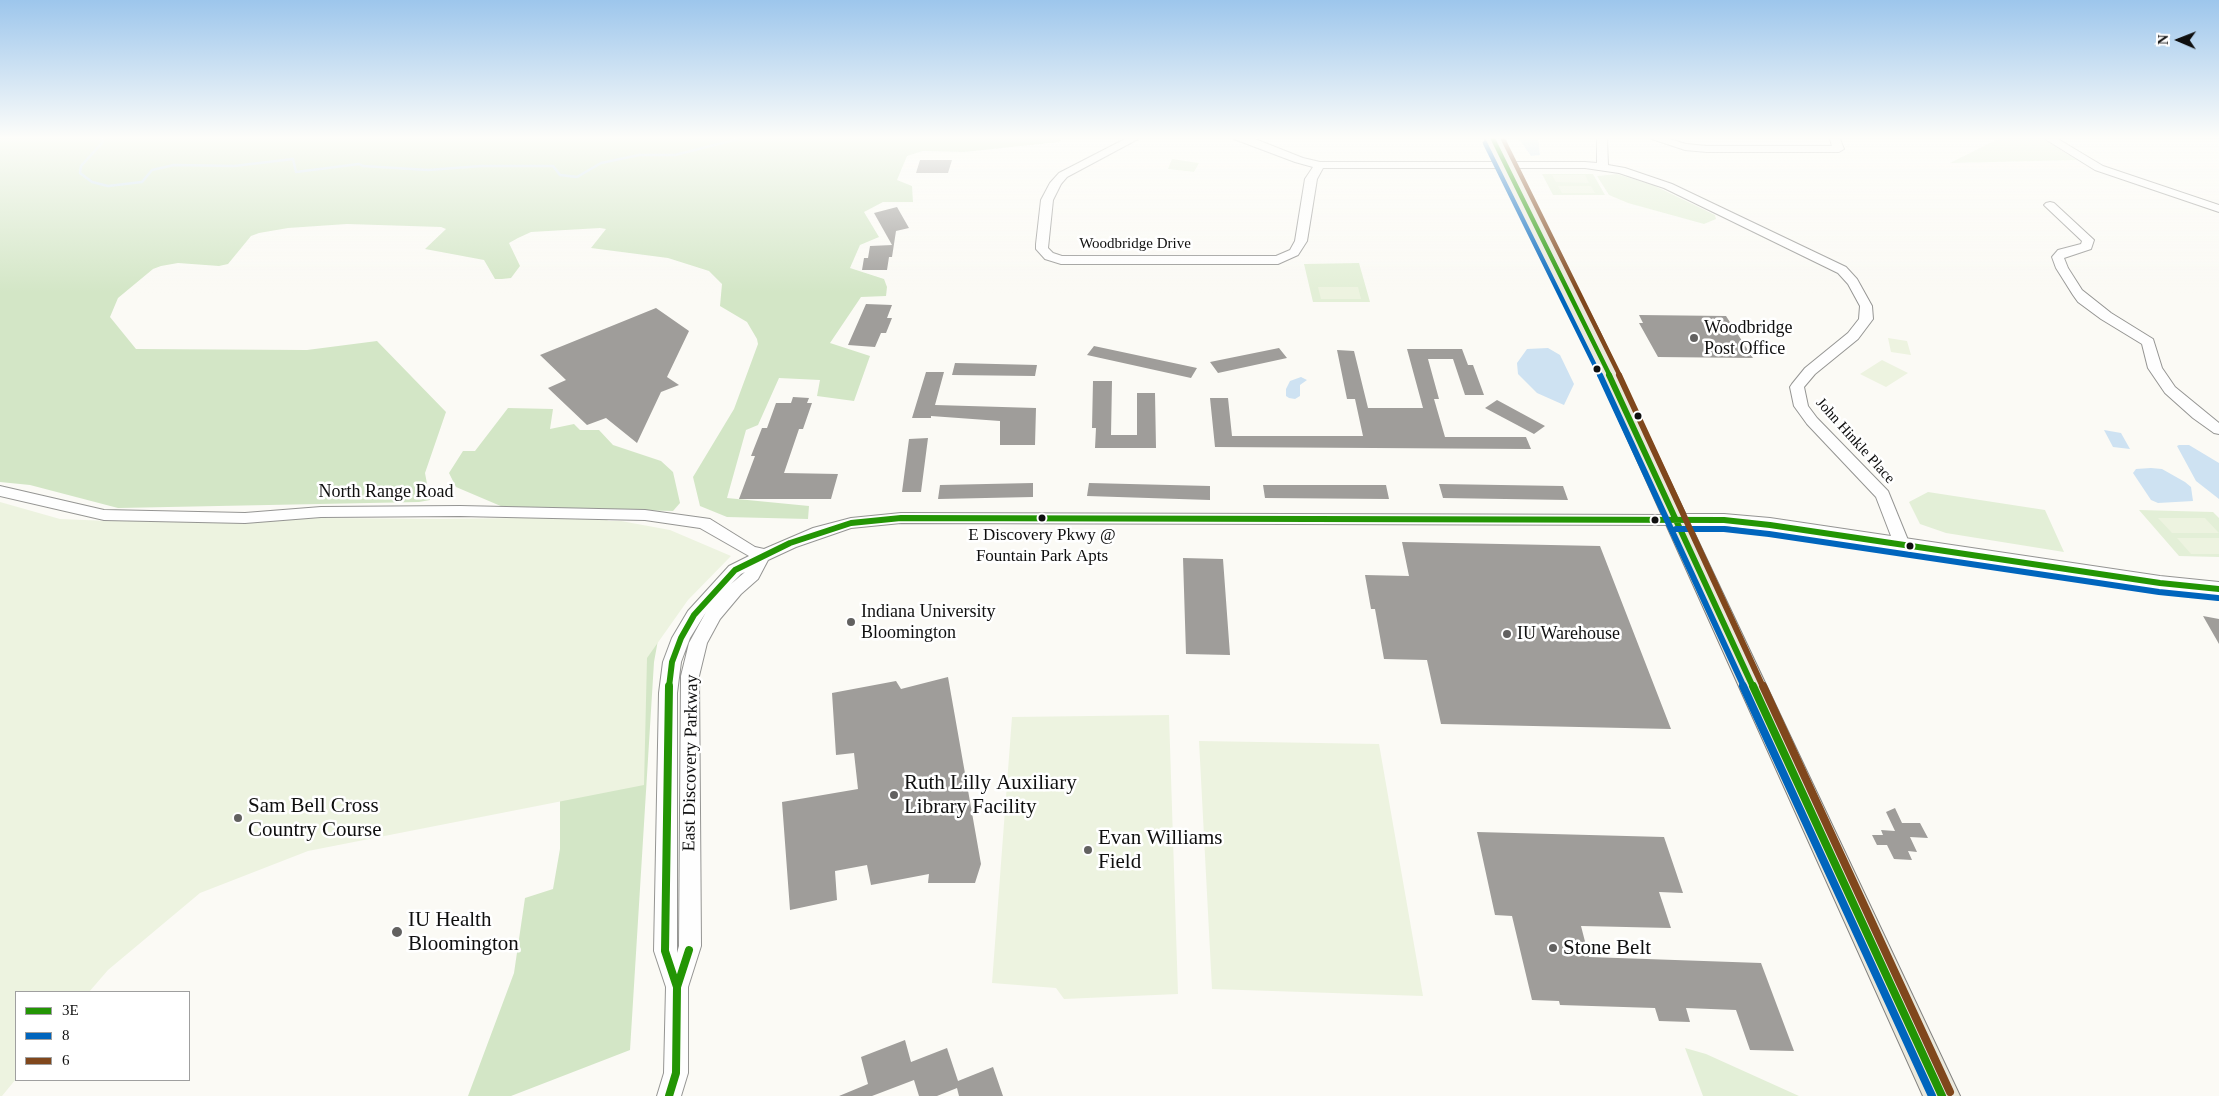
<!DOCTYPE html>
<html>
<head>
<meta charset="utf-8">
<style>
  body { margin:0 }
  #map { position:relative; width:2219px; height:1096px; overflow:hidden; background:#fbfaf5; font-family:Georgia,serif }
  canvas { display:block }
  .legend { position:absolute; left:15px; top:991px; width:175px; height:90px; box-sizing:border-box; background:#fff; border:1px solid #9f9f9f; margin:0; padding:6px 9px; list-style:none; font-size:15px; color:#0f0f0f }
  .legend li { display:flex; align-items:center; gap:10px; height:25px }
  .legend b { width:25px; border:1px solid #9f9f9f }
  .north { position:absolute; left:2154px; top:15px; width:50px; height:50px; -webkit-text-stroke:4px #fff; paint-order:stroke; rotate:271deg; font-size:14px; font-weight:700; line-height:20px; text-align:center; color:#0f0f0f }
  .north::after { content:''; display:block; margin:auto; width:18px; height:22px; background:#0f0f0f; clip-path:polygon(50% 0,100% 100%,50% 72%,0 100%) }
</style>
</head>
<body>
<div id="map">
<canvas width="2219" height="1096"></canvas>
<ul class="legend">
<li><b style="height:6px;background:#239504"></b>3E</li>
<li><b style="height:6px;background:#0065bd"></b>8</li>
<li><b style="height:6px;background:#80471c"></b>6</li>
</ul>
<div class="north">N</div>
</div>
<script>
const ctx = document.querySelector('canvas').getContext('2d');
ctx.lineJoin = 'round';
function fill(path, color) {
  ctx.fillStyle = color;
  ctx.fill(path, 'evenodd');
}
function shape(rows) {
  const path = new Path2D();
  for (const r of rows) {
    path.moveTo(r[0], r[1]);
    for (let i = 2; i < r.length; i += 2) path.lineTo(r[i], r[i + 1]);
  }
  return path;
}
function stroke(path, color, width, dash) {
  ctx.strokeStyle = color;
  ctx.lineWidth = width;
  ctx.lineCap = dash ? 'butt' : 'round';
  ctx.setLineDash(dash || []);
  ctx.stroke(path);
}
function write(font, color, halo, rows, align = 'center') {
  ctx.font = font + ' Georgia,serif';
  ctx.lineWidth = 5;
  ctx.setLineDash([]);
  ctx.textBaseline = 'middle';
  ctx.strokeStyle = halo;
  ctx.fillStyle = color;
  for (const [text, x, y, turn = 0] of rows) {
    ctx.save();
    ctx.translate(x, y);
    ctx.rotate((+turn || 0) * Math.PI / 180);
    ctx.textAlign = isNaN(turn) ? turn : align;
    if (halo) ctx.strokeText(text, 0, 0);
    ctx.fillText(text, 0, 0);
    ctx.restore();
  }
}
const green = shape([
  [1998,139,2043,139,2077,160,1950,163],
  [1172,159,1199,163,1194,172,1168,169],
  [1542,174,1593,174,1605,195,1553,195],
  [1617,174,1653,185,1715,215,1716,219,1704,224,1628,203,1609,195,1597,176],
  [1359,263,1370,302,1313,302,1304,264],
  [1928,492,2045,510,2064,552,1946,533,1920,524,1909,502],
  [2139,510,2213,512,2219,518,2219,557,2179,556],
  [1685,1048,1706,1054,1799,1096,1703,1096]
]);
const forest = shape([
  [0,139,1061,139,1059,142,964,152,923,151,907,156,897,180,912,186,913,202,883,202,864,212,879,237,860,245,850,268,884,279,887,287,886,296,861,297,830,343,870,356,854,401,817,396,820,380,779,378,758,425,746,430,727,498,809,506,808,519,727,517,700,506,693,477,734,409,758,344,757,339,747,322,720,306,722,284,709,271,668,258,591,248,606,229,600,228,531,232,518,238,509,243,520,266,511,278,502,279,495,279,484,260,425,249,446,229,441,227,347,224,288,228,259,233,251,236,228,264,219,266,178,263,161,266,153,269,118,298,110,317,136,349,307,350,377,341,446,412,425,473,430,500,419,502,118,508,30,485,0,482],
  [508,408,553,409,550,429,574,424,580,430,599,430,613,445,661,461,673,472,680,503,673,511,503,507,456,487,449,473,463,451,475,451],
  [662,618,654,662,630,1050,511,1096,468,1096,514,973,525,898,553,889,560,849,560,763]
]);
const pitch = shape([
  [1552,175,1585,175,1589,183,1556,182],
  [1558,186,1591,186,1595,193,1562,193],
  [1318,287,1358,287,1361,299,1321,299],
  [1888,338,1907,341,1911,355,1891,352],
  [1882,360,1908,373,1886,387,1860,374],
  [0,502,60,519,109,521,153,519,264,520,320,518,442,519,600,517,609,521,621,521,670,530,731,556,688,600,647,658,644,785,308,851,200,893,108,970,89,992,16,992,16,1079,2,1096,0,1096],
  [2158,518,2205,518,2219,533,2172,533],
  [2177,538,2219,538,2219,554,2191,554],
  [1169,715,1178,994,1064,999,1056,988,992,983,1012,717],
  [1199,741,1379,744,1423,996,1212,989]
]);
const water = shape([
  [1519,139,1538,139,1540,155,1531,156],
  [1548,348,1560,355,1574,384,1564,405,1537,393,1518,374,1517,363,1527,349],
  [1301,377,1307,380,1300,385,1300,396,1295,399,1289,398,1286,396,1286,389,1290,381],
  [2104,430,2121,433,2130,449,2113,447],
  [2179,445,2189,445,2219,463,2219,499,2196,481,2177,446],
  [2151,468,2162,469,2185,482,2191,487,2193,501,2158,503,2151,500,2133,473,2136,469]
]);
const stream = shape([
  [101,139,103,142,81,166,80,173,92,182,108,186,142,182,152,170,174,165,234,166,293,159,296,172,359,164,363,166,428,170,481,166,553,166,560,175,577,177,601,163,639,155,675,155,738,139]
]);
const building = shape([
  [920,160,952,160,948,173,916,173],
  [897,207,909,228,896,231,892,257,889,257,887,270,862,270,864,258,868,258,870,246,892,245,874,213],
  [866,304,892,305,887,318,892,318,886,333,881,333,875,347,848,345],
  [656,308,689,331,667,377,679,385,661,392,637,443,606,418,587,425,548,388,566,380,540,355],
  [1639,315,1726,316,1753,358,1658,357,1639,323,1643,323],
  [1094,346,1197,368,1191,378,1087,355],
  [1279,348,1287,358,1218,373,1210,362],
  [1407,349,1462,349,1468,365,1473,365,1484,395,1465,395,1453,359,1428,359,1439,399,1434,399,1445,437,1526,437,1531,449,1215,447,1210,398,1228,398,1232,436,1363,436,1355,399,1347,399,1337,350,1354,351,1368,408,1423,408],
  [955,363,1037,365,1035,376,952,375],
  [926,372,944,372,935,405,1036,408,1035,445,1000,445,1000,421,931,416,931,418,912,418],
  [1093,381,1112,381,1111,435,1137,435,1137,393,1155,393,1156,448,1095,448,1096,428,1092,428],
  [793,397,809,398,807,403,812,403,803,429,799,429,784,473,838,474,831,499,739,499,755,456,751,456,762,428,767,428,776,403,791,403],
  [1497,400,1545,426,1534,434,1485,408],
  [928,438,921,492,902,492,909,439],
  [1033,483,1033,497,938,499,940,485],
  [1089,483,1210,486,1210,500,1087,496],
  [1439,484,1563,486,1568,500,1443,498],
  [1263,485,1386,485,1389,499,1265,498],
  [1402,542,1600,546,1671,729,1441,724,1427,660,1384,659,1375,609,1371,609,1365,575,1409,576],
  [1183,558,1223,559,1230,655,1186,654],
  [2203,616,2219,619,2219,644],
  [948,677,981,864,975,883,928,883,929,874,871,885,867,865,835,871,837,900,790,910,782,802,858,789,854,753,836,755,832,693,896,681,901,689],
  [1895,808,1902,823,1920,823,1928,838,1910,837,1917,852,1908,851,1912,860,1894,859,1887,845,1877,845,1872,835,1883,835,1881,830,1895,831,1886,812],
  [1477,832,1664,837,1683,893,1659,892,1671,928,1581,926,1589,957,1761,963,1794,1051,1750,1050,1736,1010,1686,1008,1690,1022,1659,1021,1655,1008,1560,1005,1559,1001,1532,1000,1512,916,1495,915],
  [905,1040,911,1062,947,1048,958,1081,993,1067,1003,1096,959,1096,957,1088,937,1096,919,1096,914,1080,872,1096,839,1096,868,1084,861,1057]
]);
const minor = shape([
  [1125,139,1138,139,1067,177,1061,184,1053,200,1048,248,1053,253,1062,256,1276,256,1290,250,1295,241,1305,179,1313,167,1295,162,1234,139,1255,139,1303,158,1320,162,1585,162,1597,163,1597,139,1607,139,1608,165,1625,168,1672,184,1846,267,1857,279,1872,306,1873,319,1858,339,1815,374,1804,387,1808,406,1817,418,1888,491,1910,545,1908,549,1902,551,1896,549,1876,497,1807,424,1794,406,1790,387,1792,384,1805,368,1848,333,1859,319,1860,306,1848,284,1838,273,1664,188,1619,173,1585,168,1323,168,1317,179,1307,241,1298,255,1278,264,1061,264,1045,259,1036,249,1036,244,1041,200,1050,183,1059,173,1125,139],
  [1652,139,1669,139,1686,144,1707,146,1832,146,1830,139,1840,139,1844,149,1839,152,1707,152,1685,150,1652,139],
  [2045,139,2058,139,2103,166,2219,205,2219,212,2095,170,2045,139],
  [2050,202,2054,203,2094,240,2091,249,2064,258,2068,268,2082,290,2111,313,2153,339,2162,368,2175,387,2219,423,2219,434,2214,433,2193,418,2165,393,2148,368,2142,344,2101,319,2078,302,2073,295,2056,268,2052,257,2058,250,2081,244,2082,241,2046,207,2044,205,2046,203,2050,202],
  [0,486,104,510,245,513,321,507,460,506,645,510,710,519,755,547,764,549,813,528,851,518,901,513,1676,515,1682,516,1684,520,1682,524,1676,525,901,523,851,528,796,547,768,560,758,579,741,594,720,619,707,643,699,676,701,946,688,987,688,1073,681,1096,657,1096,664,1073,666,987,654,951,659,693,663,662,672,638,688,611,729,566,749,556,700,528,645,520,460,516,321,517,245,523,104,520,0,496,0,486],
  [745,572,731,584,741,574,745,572],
  [706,612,689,643,681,676,679,946,677,953,677,693,681,662,690,638,706,612]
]);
const tertiary = shape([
  [1676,514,1724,514,1770,518,2160,576,2219,582,2219,596,2160,590,1770,532,1724,526,1676,526,1669,525,1666,520,1669,515,1676,514]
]);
const primary = shape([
  [1485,139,1501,139,1600,333,1960,1096,1923,1096,1580,333,1485,139]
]);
const bus1Far2 = shape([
  [1493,139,1610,376]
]);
const bus1Far1 = shape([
  [1609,375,1753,687],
  [669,687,672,662,681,638,694,615,735,570,790,543,851,523,901,518,1724,520,1770,525,2160,583,2219,589]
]);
const bus1 = shape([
  [669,686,665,951,677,987],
  [1753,686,1942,1096],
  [669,1096,676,1073,677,987,689,950]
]);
const bus2Far2 = shape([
  [1485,143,1600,376]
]);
const bus2Far1 = shape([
  [1600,375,1744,687],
  [1676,529,1724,529,1769,534,2159,592,2218,598]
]);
const bus2 = shape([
  [1743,686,1932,1096]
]);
const bus3Far2 = shape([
  [1503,139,1620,376]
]);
const bus3Far1 = shape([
  [1619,375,1763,687]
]);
const bus3 = shape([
  [1763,686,1950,1092]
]);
const markers = [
  [1694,338,5,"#626160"],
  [1597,369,4.5,"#0f0f0f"],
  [1638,416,4.5,"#0f0f0f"],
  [1042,518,4.5,"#0f0f0f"],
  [1655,520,4.5,"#0f0f0f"],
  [1910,546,4.5,"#0f0f0f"],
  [851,622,5,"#626160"],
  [1507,634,5,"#626160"],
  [894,795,5,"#626160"],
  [238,818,5,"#626160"],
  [1088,850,5,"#626160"],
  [397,932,6,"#626160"],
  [1553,948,5,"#626160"]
];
const farStreetnames = [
  ["Woodbridge Drive",1135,244],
  ["John Hinkle Place",1855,441,48]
];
const busNames = [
  ["E Discovery Pkwy @",1042,536],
  ["Fountain Park Apts",1042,557]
];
const poiNames = [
  ["Woodbridge",1704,328],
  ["Post Office",1704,349],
  ["Indiana University",861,612],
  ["Bloomington",861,633],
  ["IU Warehouse",1517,634]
];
const streetNames = [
  ["North Range Road",386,492],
  ["East Discovery Parkway",691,763,-89]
];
const nearPoinames = [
  ["Ruth Lilly Auxiliary",904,783],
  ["Library Facility",904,807],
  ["Sam Bell Cross",248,806],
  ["Country Course",248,830],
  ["Evan Williams",1098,838],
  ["Field",1098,862],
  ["IU Health",408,920],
  ["Bloomington",408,944],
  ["Stone Belt",1563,948]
];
fill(green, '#e3efd7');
fill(forest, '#d3e6c6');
fill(pitch, '#edf3e0');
fill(water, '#cee2f2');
stroke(stream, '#cee2f2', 2.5);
fill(building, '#9f9d9a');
stroke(minor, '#959593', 2);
stroke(tertiary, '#959593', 2);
stroke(primary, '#838280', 2);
fill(minor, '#fefefe');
fill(tertiary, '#fefefe');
fill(primary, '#eae8dc');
stroke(bus1Far2, '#239504', 4.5);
stroke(bus1Far1, '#239504', 6);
stroke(bus1, '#239504', 8);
stroke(bus2Far2, '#0065bd', 4.5);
stroke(bus2Far1, '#0065bd', 6);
stroke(bus2, '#0065bd', 8);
stroke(bus3Far2, '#80471c', 4.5);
stroke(bus3Far1, '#80471c', 6);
stroke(bus3, '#80471c', 8);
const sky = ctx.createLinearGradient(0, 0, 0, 293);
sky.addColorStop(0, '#9dc6ec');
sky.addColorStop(0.47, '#fdfdfa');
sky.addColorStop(1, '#fdfdfa00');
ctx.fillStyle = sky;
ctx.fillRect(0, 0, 2219, 293);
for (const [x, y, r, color] of markers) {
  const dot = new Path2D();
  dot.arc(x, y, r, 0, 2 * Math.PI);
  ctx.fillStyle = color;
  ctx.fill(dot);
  stroke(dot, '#fff', 2);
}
write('15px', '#0f0f0f', '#fff', farStreetnames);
write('17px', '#0f0f0f', '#fff', busNames);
write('18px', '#0f0f0f', '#fff', poiNames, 'left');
write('18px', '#0f0f0f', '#fff', streetNames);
write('21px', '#0f0f0f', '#fff', nearPoinames, 'left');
</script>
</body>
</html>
